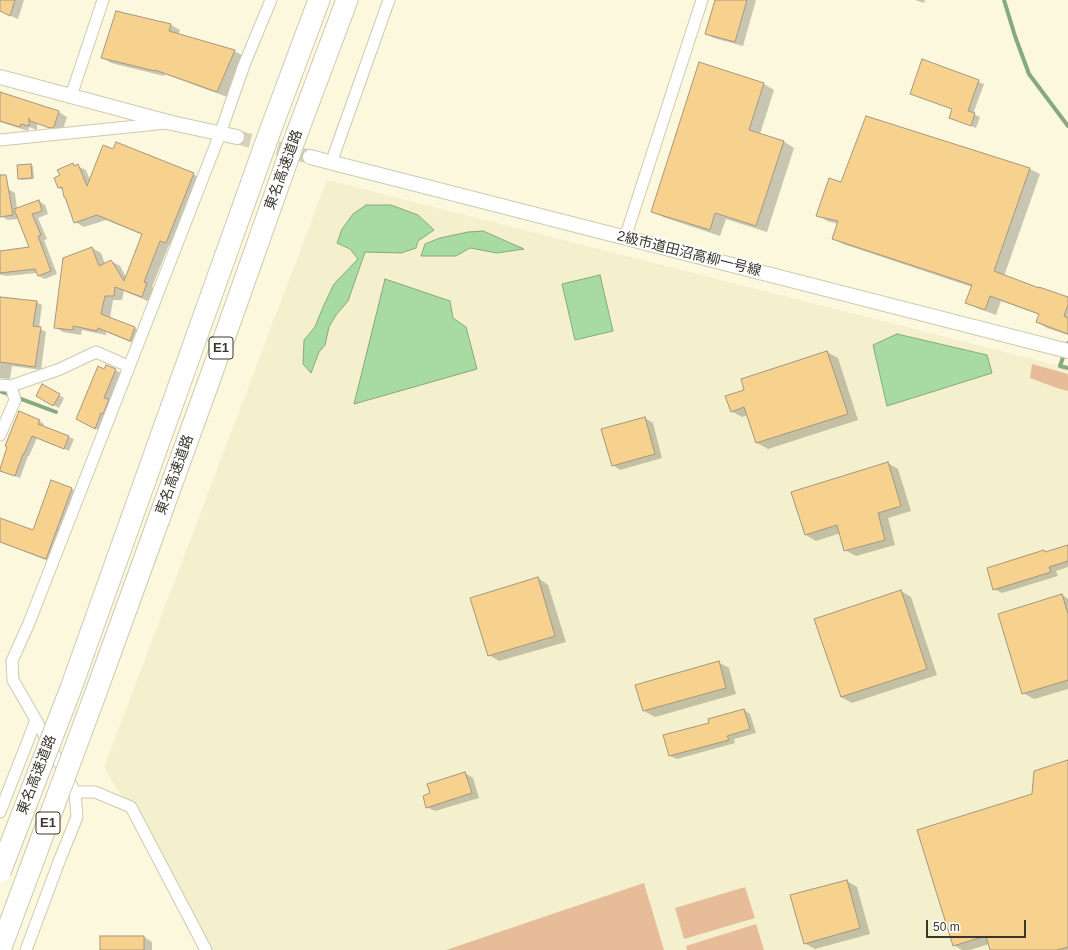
<!DOCTYPE html>
<html>
<head>
<meta charset="utf-8">
<style>
  body { margin:0 }
  #map { position:relative; width:1068px; height:950px; overflow:hidden; background:#fbf8de; font-family:Helvetica,sans-serif }
  canvas { display:block }
  .scale { position:absolute; left:926px; top:920px; width:100px; height:18px; box-sizing:border-box; border:2px solid #38372c; border-top:0; padding-left:5px; font-size:12px; line-height:14px; white-space:nowrap; color:#38372c; -webkit-text-stroke:3px #fff; paint-order:stroke }
</style>
</head>
<body>
<div id="map">
<canvas width="1068" height="950"></canvas>
<div class="scale">50 m</div>
</div>
<script>
const ctx = document.querySelector('canvas').getContext('2d');
ctx.lineJoin = 'round';
function fill(path, color) {
  ctx.fillStyle = color;
  ctx.fill(path, 'evenodd');
}
function shape(rows) {
  const path = new Path2D();
  for (const r of rows) {
    path.moveTo(r[0], r[1]);
    for (let i = 2; i < r.length; i += 2) path.lineTo(r[i], r[i + 1]);
  }
  return path;
}
function stroke(path, color, width, dash) {
  ctx.strokeStyle = color;
  ctx.lineWidth = width;
  ctx.lineCap = dash ? 'butt' : 'round';
  ctx.setLineDash(dash || []);
  ctx.stroke(path);
}
function write(font, color, halo, rows, align = 'center') {
  ctx.font = font + ' Helvetica,"Noto Sans JP",sans-serif';
  ctx.lineWidth = 3.5;
  ctx.setLineDash([]);
  ctx.textBaseline = 'middle';
  ctx.strokeStyle = halo;
  ctx.fillStyle = color;
  for (const [text, x, y, turn = 0] of rows) {
    ctx.save();
    ctx.translate(x, y);
    ctx.rotate((+turn || 0) * Math.PI / 180);
    ctx.textAlign = isNaN(turn) ? turn : align;
    if (halo) ctx.strokeText(text, 0, 0);
    ctx.fillText(text, 0, 0);
    ctx.restore();
  }
}
const built = shape([
  [327,180,1068,368,1068,950,212,950,104,767]
]);
const green = shape([
  [1032,364,1068,374,1068,391,1057,388,1030,378],
  [644,883,664,950,446,950],
  [745,887,755,918,684,939,675,908],
  [756,924,764,950,687,950,686,946]
]);
const water = shape([
  [366,205,391,205,418,215,434,230,418,241,416,248,401,253,365,252,348,301,336,315,329,327,325,345,319,352,311,373,303,364,304,340,315,327,323,307,334,284,358,259,350,249,337,243,342,229,353,214,366,205],
  [483,231,524,249,497,253,470,248,456,256,421,256,425,244,440,238,468,232,483,231],
  [600,275,613,331,575,340,562,284,600,275],
  [385,279,450,301,453,318,466,327,477,369,354,404,385,279],
  [897,334,987,355,992,373,887,406,873,345,897,334]
]);
const shadow = shape([
  [0,0,24,0,18,19,0,11],
  [716,0,756,0,743,46,714,38,706,34],
  [915,0,925,0,924,3],
  [117,12,171,25,180,30,178,35,234,51,244,56,227,97,165,74,164,76,111,63,102,57],
  [922,60,984,84,973,114,980,117,976,128,950,117,953,109],
  [699,64,764,84,774,90,760,134,783,141,794,148,767,232,726,219,720,236,663,217,652,211],
  [0,93,59,112,67,117,62,132,59,132,39,125,55,130,55,128,37,122,37,130,29,127,28,131,0,122],
  [73,164,86,170,90,180,193,174,202,179,174,247,169,245,152,287,155,289,150,302,124,291,122,300,113,300,110,318,135,328,143,333,138,345,106,332,106,335,82,330,81,335,63,332,55,327,92,248,101,253,105,264,111,261,120,266,126,277,143,235,106,220,84,227,75,222,64,190,59,188,61,176],
  [31,165,33,166,34,179,21,180,19,178,18,166],
  [1030,169,1040,174,1004,276,1068,298,1068,335,1047,328,1037,322,1040,315,1001,301,996,315,977,308,967,302,972,287,843,244,833,238,838,224,827,221,817,215,842,183],
  [0,189,8,189,15,193,17,209,39,201,45,205,48,214,38,218,47,239,44,240,57,274,45,279,38,276,37,273,6,276,3,275,0,275,0,252,30,248,18,219,8,220,1,216],
  [0,298,36,302,42,305,39,328,46,332,41,370,12,366,10,379,0,378],
  [827,352,838,358,858,420,768,449,757,443,748,415,742,417,731,411,746,390],
  [107,366,121,373,109,401,113,403,100,431,77,418],
  [43,386,64,398,59,408,37,396],
  [645,418,653,423,662,458,620,470,613,465],
  [39,421,44,424,43,427,74,439,69,451,37,438,29,456,28,456,20,478,0,471],
  [888,463,898,469,911,511,888,518,895,545,856,556,845,550,841,533,816,541,806,535,793,492],
  [72,489,82,495,56,564,0,542,0,521,34,531],
  [1068,546,1068,567,1056,571,1058,576,1002,593,994,589,1044,551,1046,552],
  [538,578,548,585,566,642,499,661,489,655],
  [901,591,911,597,937,675,852,703,841,697],
  [1062,595,1068,599,1068,689,1034,699,1023,693],
  [718,662,729,668,736,694,655,717,644,711,637,685],
  [744,710,750,714,756,733,734,739,735,743,677,759,670,756,711,723],
  [1068,761,1068,950,991,950,989,944,970,950,962,950,954,945,1033,795],
  [465,773,473,778,479,798,435,811,427,807,431,794],
  [847,881,857,887,870,934,815,949,804,943],
  [144,937,152,942,152,950,101,950]
]);
const stream = shape([
  [1004,0,1015,36,1029,74,1068,126],
  [1068,343,1060,366,1068,368],
  [0,391,56,412]
]);
const building = shape([
  [0,0,15,0,10,16,0,11,0,0],
  [715,0,747,0,735,42,705,34,715,0],
  [116,11,171,24,169,31,235,50,217,92,155,70,155,71,101,58,116,11],
  [922,59,979,80,968,111,975,113,971,126,949,118,952,109,910,94,922,59],
  [699,62,764,83,749,130,784,141,756,226,715,213,710,230,651,212,699,62],
  [0,92,59,111,54,127,50,128,30,121,29,118,29,126,21,124,20,127,0,121,0,92],
  [866,116,1030,168,994,271,1039,288,1039,287,1068,297,1068,305,1064,316,1068,318,1068,334,1036,322,1039,314,990,296,985,310,965,303,972,285,832,239,838,221,816,216,829,178,841,182,866,116],
  [116,142,194,173,166,243,160,241,144,282,147,283,142,297,115,287,114,296,105,296,101,314,135,327,130,341,98,328,97,331,73,326,73,330,54,328,63,258,92,247,99,266,111,260,124,281,142,234,97,215,74,223,65,197,64,197,62,187,58,188,54,178,60,175,57,170,73,163,74,166,78,164,87,186,103,145,113,149,116,142],
  [31,164,32,178,18,179,17,165,31,164],
  [0,175,6,175,13,215,0,217,0,175],
  [39,200,42,211,32,214,41,235,38,236,51,271,38,276,35,269,0,273,0,251,29,247,14,209,39,200],
  [0,297,37,301,33,326,41,327,35,367,0,362,0,297],
  [827,351,848,414,756,443,744,407,731,412,725,396,744,390,741,379,827,351],
  [106,365,116,369,104,398,109,399,103,414,101,413,95,429,76,419,98,366,104,369,106,365],
  [42,384,60,394,53,406,36,396,42,384],
  [19,411,40,420,38,424,69,436,64,449,32,436,24,454,23,454,15,476,0,471,0,469,7,447,5,446,19,411],
  [645,417,655,454,612,466,601,429,645,417],
  [888,462,901,506,878,513,885,540,844,551,837,525,805,535,791,492,888,462],
  [51,480,72,488,46,559,0,542,0,518,33,530,51,480],
  [1068,545,1068,561,1049,567,1051,572,993,590,987,568,1044,550,1045,552,1068,545],
  [538,577,555,636,488,656,470,598,538,577],
  [901,590,927,669,841,697,814,619,901,590],
  [1062,594,1068,614,1068,680,1022,694,998,614,1062,594],
  [719,661,726,688,643,711,635,685,719,661],
  [744,709,750,729,727,736,729,740,669,756,663,735,709,723,708,719,744,709],
  [1068,760,1068,947,1057,950,990,950,986,936,953,946,917,830,1032,794,1034,771,1068,760],
  [465,772,472,793,426,808,423,796,430,793,427,784,465,772],
  [847,880,860,928,804,944,790,895,847,880],
  [100,936,144,936,144,950,100,950,100,936]
]);
const tertiaryTunnel = shape([
  [237,137,310,157]
]);
const minor = shape([
  [71,96,103,0],
  [0,140,167,123],
  [331,163,389,0],
  [625,238,702,0],
  [0,385,11,386,15,400,0,435],
  [11,386,60,369,96,352,128,366],
  [75,792,95,792,131,807,206,950],
  [0,812,36,720],
  [26,950,60,859,77,817,75,792,36,720,13,680,12,661,29,623,220,134,244,65,271,0]
]);
const tertiary = shape([
  [0,77,172,123,237,137],
  [310,157,1068,351]
]);
const motorway = shape([
  [71,688,269,134,319,0],
  [95,695,209,381,293,144,347,0]
]);
const motorwayBridge = shape([
  [0,872,71,688],
  [0,950,95,695]
]);
const shields = [
  [221,348,24],
  [48,823,24]
];
const shieldNames = [
  ["E1",221,348],
  ["E1",48,823]
];
const streetNames = [
  ["東名高速道路",284,170,-70],
  ["2級市道田沼高柳一号線",689,254,14],
  ["東名高速道路",175,475,-70],
  ["東名高速道路",37,775,-69]
];
fill(built, '#f4f0ce');
fill(green, '#e7bc98');
fill(water, '#a7dba1');
stroke(water, '#86aa7e', 1);
fill(shadow, '#0003');
stroke(stream, '#86aa7e', 4);
fill(building, '#f7d28e');
stroke(building, '#a49781', 1);
stroke(tertiaryTunnel, '#d4d1ba', 14, [14, 7]);
stroke(minor, '#cccab0', 13);
stroke(tertiary, '#cccab0', 16);
stroke(motorway, '#cccab0', 23);
stroke(minor, '#fff', 11);
stroke(tertiary, '#fff', 14);
stroke(motorway, '#fff', 21);
stroke(motorwayBridge, '#cccab0', 23, []);
stroke(motorwayBridge, '#fff', 21);
for (const [x, y, w] of shields) {
  const box = new Path2D();
  box.roundRect(x - w / 2, y - 11, w, 22, 3);
  ctx.fillStyle = '#fff';
  ctx.fill(box);
  stroke(box, '#38372c', 1);
}
write('bold 13px', '#38372c', null, shieldNames);
write('14px', '#38372c', '#fff', streetNames);
</script>
</body>
</html>
